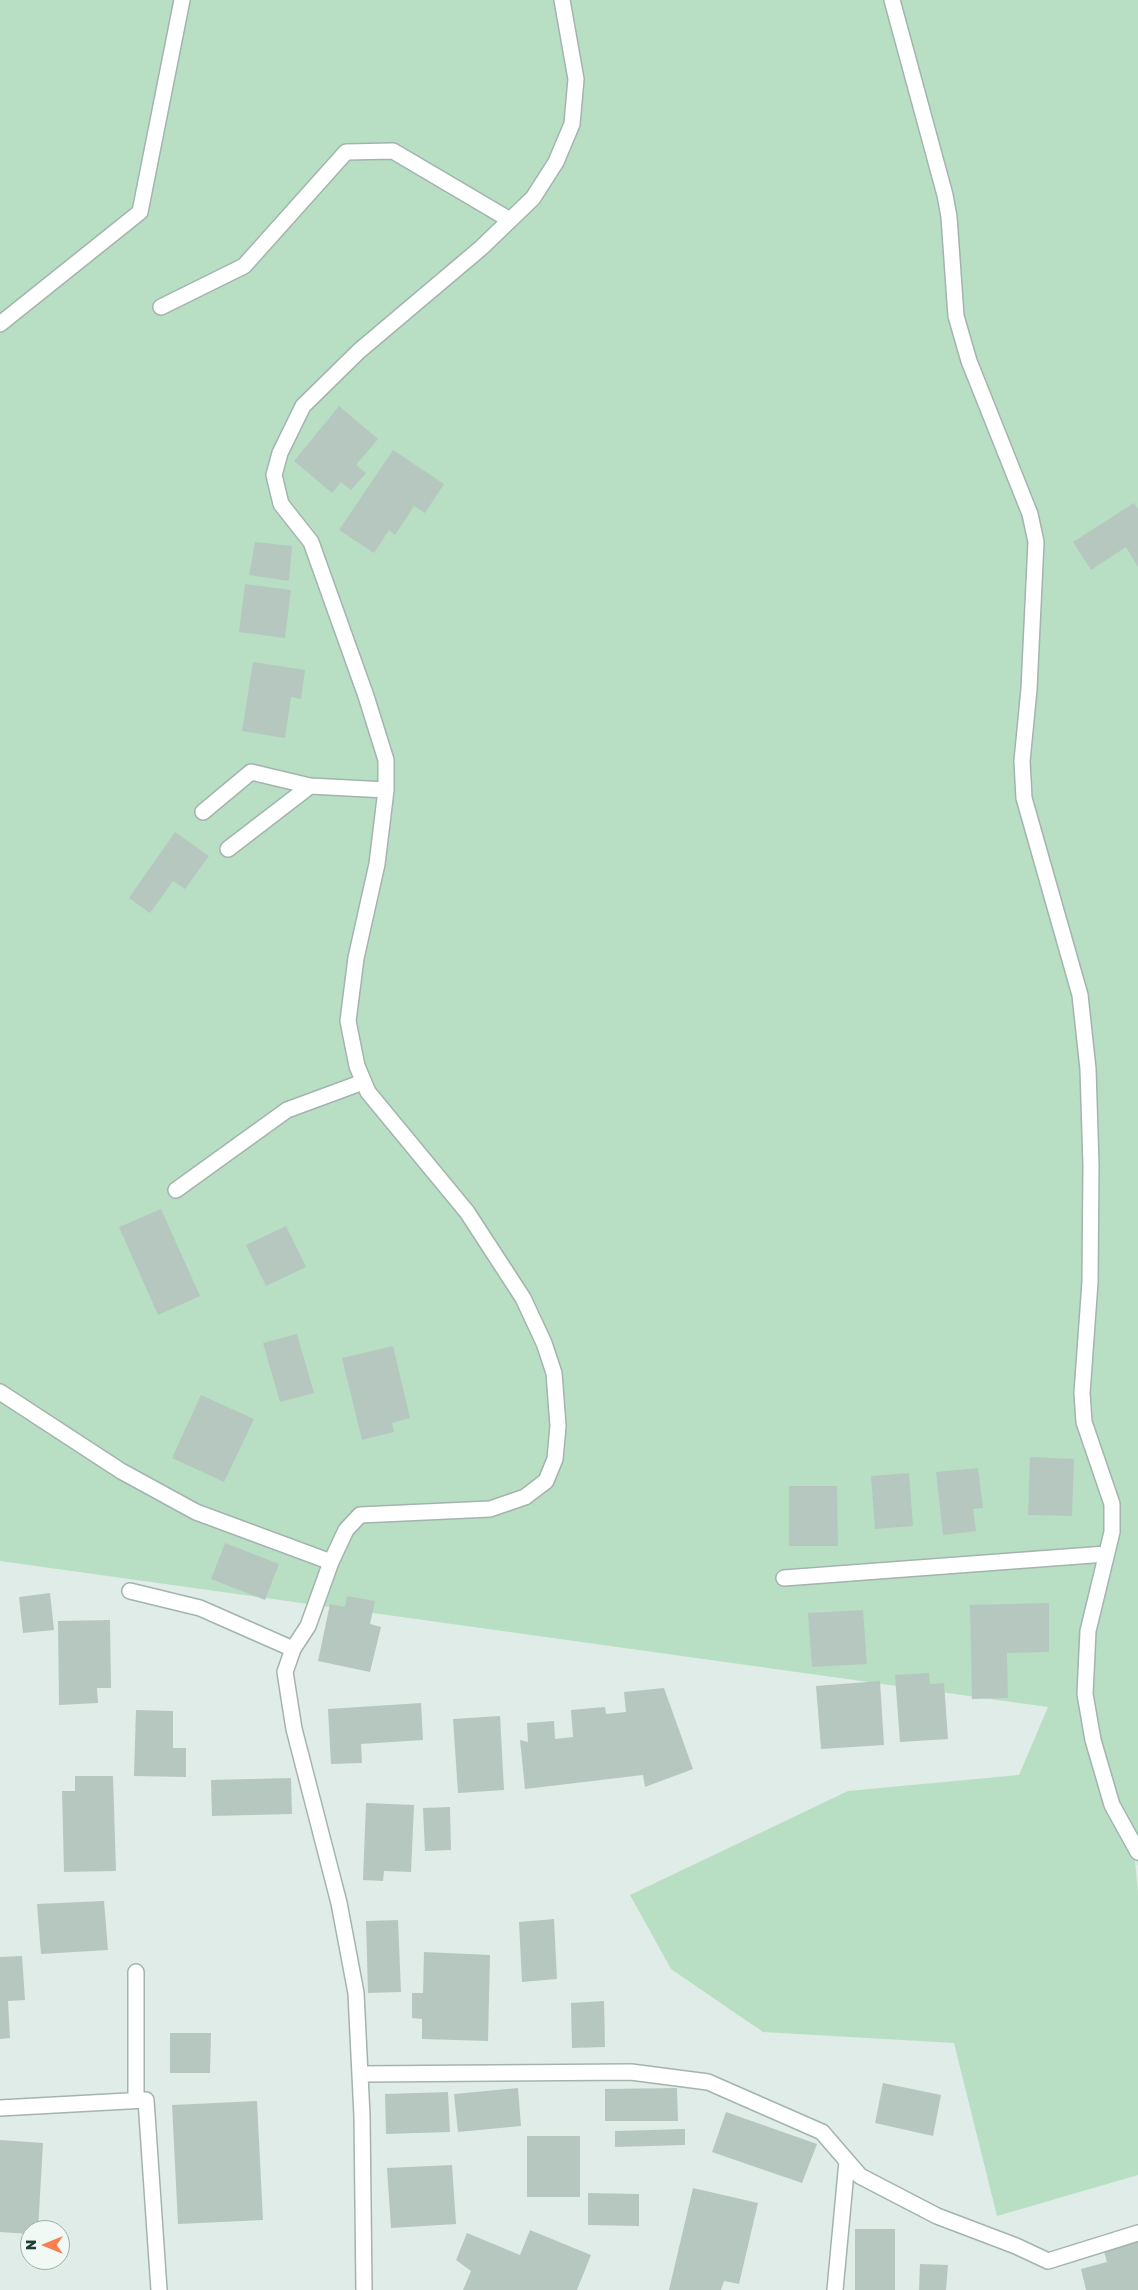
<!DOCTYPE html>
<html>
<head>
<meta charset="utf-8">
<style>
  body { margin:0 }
  #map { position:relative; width:1138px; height:2290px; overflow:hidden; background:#e0ece7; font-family:"Golos Text",sans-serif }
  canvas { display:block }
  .north { position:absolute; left:20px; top:2220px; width:50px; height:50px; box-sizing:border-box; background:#f1f9f5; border:1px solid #9daea9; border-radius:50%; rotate:270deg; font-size:14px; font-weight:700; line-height:20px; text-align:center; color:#203e37 }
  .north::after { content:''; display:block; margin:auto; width:18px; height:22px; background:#fa7f50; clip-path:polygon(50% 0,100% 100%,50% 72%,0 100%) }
</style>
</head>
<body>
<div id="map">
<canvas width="1138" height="2290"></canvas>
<div class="north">N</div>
</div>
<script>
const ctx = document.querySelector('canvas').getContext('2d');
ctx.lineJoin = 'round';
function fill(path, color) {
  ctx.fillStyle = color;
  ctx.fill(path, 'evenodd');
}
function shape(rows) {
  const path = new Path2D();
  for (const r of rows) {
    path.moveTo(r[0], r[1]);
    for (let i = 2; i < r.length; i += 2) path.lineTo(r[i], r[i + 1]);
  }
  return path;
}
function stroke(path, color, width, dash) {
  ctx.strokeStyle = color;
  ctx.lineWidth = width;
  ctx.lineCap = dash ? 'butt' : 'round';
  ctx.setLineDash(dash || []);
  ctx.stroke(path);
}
const green = shape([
  [0,0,1138,0,1138,1866,1134,1851,1138,1891,1138,2175,997,2216,954,2043,763,2032,671,1969,630,1895,848,1791,1019,1775,1048,1707,0,1561]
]);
const building = shape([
  [339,406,378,439,356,465,366,473,351,490,341,482,332,493,294,461],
  [393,450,444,484,425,513,414,506,395,535,389,530,374,553,339,530],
  [1134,503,1138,509,1138,567,1126,547,1091,570,1073,542],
  [255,542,292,546,289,581,249,575],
  [245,584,291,590,285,638,239,632],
  [253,662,305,670,301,699,291,697,285,738,242,731],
  [175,832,209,856,185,889,173,881,150,913,129,898],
  [161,1209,200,1296,158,1315,119,1227],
  [286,1226,306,1267,266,1286,246,1245],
  [297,1334,314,1393,280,1402,263,1343],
  [393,1346,410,1418,392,1423,394,1432,362,1440,342,1358],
  [201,1395,254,1419,224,1482,172,1458],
  [1030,1457,1074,1459,1072,1516,1028,1515],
  [978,1468,983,1508,973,1509,976,1531,943,1535,936,1472],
  [909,1473,913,1526,875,1529,871,1476],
  [789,1486,837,1486,838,1546,789,1546],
  [225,1543,279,1564,265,1600,211,1579],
  [50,1593,54,1630,23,1633,19,1597],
  [347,1596,375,1601,370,1624,381,1627,370,1672,318,1661,330,1604,345,1607],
  [1049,1603,1049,1652,1007,1653,1008,1698,972,1699,970,1605],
  [863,1610,867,1664,812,1667,808,1613],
  [110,1620,111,1688,97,1688,98,1703,59,1705,58,1621],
  [929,1673,930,1684,944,1683,948,1739,900,1742,895,1675],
  [880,1681,884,1745,821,1749,816,1686],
  [664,1688,693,1769,645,1787,643,1775,525,1789,520,1740,528,1742,527,1723,554,1721,555,1739,573,1737,571,1710,605,1707,606,1714,626,1712,624,1692],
  [421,1703,423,1740,361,1744,362,1763,331,1764,328,1709],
  [136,1710,173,1711,173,1748,186,1748,186,1777,134,1776],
  [500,1716,504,1790,458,1793,453,1719],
  [75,1776,113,1776,116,1871,64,1872,62,1791,75,1791],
  [291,1778,292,1814,212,1816,211,1780],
  [366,1803,414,1805,411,1872,384,1871,383,1881,363,1880],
  [450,1807,451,1850,425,1851,423,1808],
  [104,1901,108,1950,41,1954,37,1904],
  [554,1919,557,1979,522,1982,519,1922],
  [398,1920,401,1992,368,1993,366,1921],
  [424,1952,490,1955,488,2041,422,2039,422,2019,412,2018,412,1993,423,1993],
  [22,1956,25,2000,8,2001,10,2038,0,2039,0,1957],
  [604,2001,605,2047,572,2048,571,2003],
  [170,2033,211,2033,210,2073,170,2073],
  [883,2083,941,2095,933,2136,875,2123],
  [518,2088,521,2126,458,2132,454,2094],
  [677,2088,678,2121,605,2121,605,2089],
  [448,2092,450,2132,386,2134,385,2094],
  [257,2101,263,2220,178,2224,172,2105],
  [726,2112,817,2144,802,2183,712,2152],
  [685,2129,685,2145,615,2147,615,2131],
  [527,2136,580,2136,580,2197,527,2197],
  [0,2140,43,2143,38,2230,30,2230,30,2234,0,2232],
  [452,2165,456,2224,391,2228,387,2168],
  [693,2188,758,2203,739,2284,724,2281,721,2290,669,2290],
  [588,2193,639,2194,639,2226,588,2225],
  [855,2229,895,2229,895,2290,855,2290],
  [530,2230,591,2255,577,2290,463,2290,471,2271,456,2260,467,2233,520,2255],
  [1138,2235,1138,2290,1086,2290,1081,2269,1107,2262,1102,2245],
  [920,2264,948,2265,946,2290,919,2290]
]);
const minor = shape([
  [892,0,945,195,949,217,956,316,969,361,1030,514,1036,542,1029,689,1022,761,1024,798,1080,995,1088,1069,1091,1166,1090,1282,1082,1393,1084,1422,1112,1504,1112,1532,1088,1631,1085,1694,1093,1740,1112,1805,1138,1852],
  [161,307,244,266,346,152,393,151,510,220],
  [0,324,140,212,182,0],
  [203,812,251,772,310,786],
  [228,849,310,786,386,790],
  [176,1190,287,1110,363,1082],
  [0,1392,121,1471,196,1512,331,1562],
  [784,1578,1106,1554],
  [130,1591,200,1608,293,1649],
  [136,1972,136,2100],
  [360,2074,631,2072,708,2082,822,2132,860,2176,937,2216,1016,2246,1048,2261,1138,2233],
  [0,2108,146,2100,159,2290],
  [364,2290,362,2116,356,1993,339,1903,294,1729,285,1672,293,1649,308,1626,331,1562,346,1530,360,1515,490,1509,525,1497,546,1481,555,1459,558,1426,554,1373,544,1343,523,1298,467,1212,368,1092,357,1066,348,1021,356,958,377,864,386,790,386,760,366,696,311,542,281,504,274,475,280,453,303,406,359,351,481,248,533,198,556,162,572,124,576,79,562,0],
  [835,2290,847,2161]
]);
fill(green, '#b8dfc3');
fill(building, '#b6c7c0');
stroke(minor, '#a3b4af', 18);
stroke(minor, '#fff', 15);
</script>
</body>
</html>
